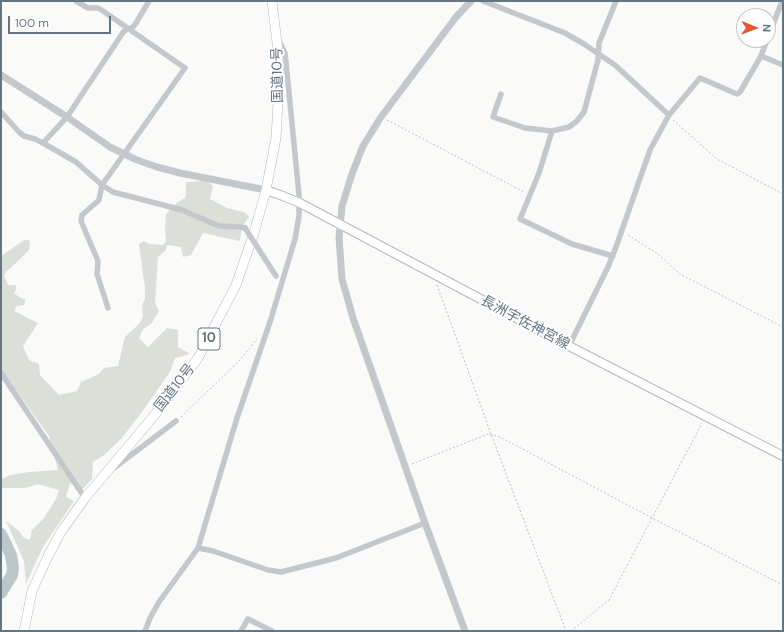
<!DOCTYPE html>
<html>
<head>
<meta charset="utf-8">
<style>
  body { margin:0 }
  #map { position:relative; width:784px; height:632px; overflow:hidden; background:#fafaf8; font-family:"DM Sans",sans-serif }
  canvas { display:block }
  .frame { position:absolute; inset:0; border:2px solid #657683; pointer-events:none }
  .north { position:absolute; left:736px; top:8px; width:40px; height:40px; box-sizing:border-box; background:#fff; border:1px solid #c1c8cd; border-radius:50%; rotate:91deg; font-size:11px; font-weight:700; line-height:16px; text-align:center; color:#657683 }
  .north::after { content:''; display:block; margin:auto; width:14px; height:18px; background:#e4572e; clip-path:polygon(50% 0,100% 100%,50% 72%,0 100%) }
  .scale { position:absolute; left:8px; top:16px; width:103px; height:18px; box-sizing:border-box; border:2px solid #657683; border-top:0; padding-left:5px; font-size:12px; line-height:14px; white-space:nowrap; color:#657683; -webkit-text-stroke:3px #fff; paint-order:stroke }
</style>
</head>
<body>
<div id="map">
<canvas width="784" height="632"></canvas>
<div class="frame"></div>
<div class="north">N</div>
<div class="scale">100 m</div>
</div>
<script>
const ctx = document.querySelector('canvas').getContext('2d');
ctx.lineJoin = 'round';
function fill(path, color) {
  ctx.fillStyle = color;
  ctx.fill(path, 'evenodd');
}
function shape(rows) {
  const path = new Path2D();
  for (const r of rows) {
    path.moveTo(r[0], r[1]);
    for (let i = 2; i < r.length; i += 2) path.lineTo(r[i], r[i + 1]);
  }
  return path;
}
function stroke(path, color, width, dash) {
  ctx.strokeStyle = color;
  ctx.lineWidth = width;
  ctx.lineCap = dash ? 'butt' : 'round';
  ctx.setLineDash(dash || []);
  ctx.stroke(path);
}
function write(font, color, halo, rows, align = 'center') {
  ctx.font = font + ' "DM Sans","Noto Sans JP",sans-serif';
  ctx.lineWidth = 4;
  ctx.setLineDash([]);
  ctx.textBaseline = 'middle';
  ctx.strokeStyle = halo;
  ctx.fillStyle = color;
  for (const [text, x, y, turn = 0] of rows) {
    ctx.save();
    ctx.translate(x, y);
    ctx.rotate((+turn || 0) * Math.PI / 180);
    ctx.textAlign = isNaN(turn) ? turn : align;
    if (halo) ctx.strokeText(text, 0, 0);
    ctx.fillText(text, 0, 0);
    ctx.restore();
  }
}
const green = shape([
  [206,181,213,186,210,199,227,208,244,212,249,217,242,227,240,241,203,233,191,255,183,257,181,247,167,245,166,250,158,257,155,303,159,311,151,324,143,329,139,338,148,347,167,328,178,330,178,347,190,354,175,358,170,372,139,416,121,439,104,455,93,462,92,479,81,491,70,483,66,497,74,501,43,547,26,584,24,561,6,521,19,531,24,538,30,540,32,530,44,518,56,499,59,490,38,484,25,488,1,488,1,479,11,475,29,472,58,470,49,436,1,370,1,256,24,240,29,240,30,243,29,250,11,268,6,271,4,276,8,285,16,285,16,290,14,293,19,297,25,299,25,302,24,305,17,306,14,311,38,323,23,346,29,360,39,364,40,375,59,395,77,391,81,382,99,374,104,368,118,366,125,337,139,324,143,317,142,306,145,298,145,288,139,244,144,241,149,244,163,245,166,241,165,230,166,214,178,202,185,198,186,194,186,182]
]);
const river = shape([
  [1,534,11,555,13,568,12,575,1,593]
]);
const path = shape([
  [387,120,524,192],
  [673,120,717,159,783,194],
  [628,235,658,254,680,274,783,327],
  [437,285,491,434,566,631],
  [181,417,239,361,257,339],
  [412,464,488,434,498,436,652,518,783,585],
  [571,631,609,600,702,423]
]);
const minor = shape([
  [76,1,88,8,98,8,103,11,185,68,102,185,99,200,82,215,81,221,98,261,97,274,108,308],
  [149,1,136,23,133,27,124,31,67,117,43,143,76,162,102,185,113,192,182,210,219,226,241,227,245,228],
  [483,1,565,33,584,44,615,65,669,115],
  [768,38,782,1],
  [761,56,783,65],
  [501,94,493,117,525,128,552,131,569,127,577,121,584,112,598,60,599,43,616,1],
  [1,112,19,132,24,136,35,139,43,143],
  [552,131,539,173,520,219,572,244,613,256],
  [569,346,608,267,616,247,650,150,669,115,700,78,737,94,740,92,761,56,767,40],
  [1,373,85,498],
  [114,468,176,421],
  [198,548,213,551,268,570,281,572,336,558,425,523],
  [145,631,150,618,159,602,198,548,237,418,270,322,295,239,299,216,299,195,286,62,285,53,279,41],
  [241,631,248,619,272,631]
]);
const tertiary = shape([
  [1,75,67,117,110,147,137,160,157,167,180,173,266,190],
  [465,631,425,523,353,318,342,279,339,237,342,206,352,174,363,146,381,117,456,17,471,1]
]);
const secondary = shape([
  [266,190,283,196,300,203,569,346,783,456]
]);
const trunk = shape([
  [24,631,32,591,48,556,61,532,85,498,163,405,198,358,236,285,254,233,266,190,276,138,279,84,278,51,272,1]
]);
const minorBridge = shape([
  [245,228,276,276]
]);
const shields = [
  [209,339,22]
];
const shieldNames = [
  ["10",209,339]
];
const streetNames = [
  ["国道10号",278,75,-91],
  ["長洲宇佐神宮線",525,323,28],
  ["国道10号",175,388,-52]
];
fill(green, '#dadfd7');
stroke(river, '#bbc7cb', 12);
stroke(secondary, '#b3babf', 10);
stroke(trunk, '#b4b9bd', 10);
stroke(path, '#bbbfc2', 1, [2, 2]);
stroke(minor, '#c3c8cc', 5.5);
stroke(tertiary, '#c3c8cc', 7);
stroke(secondary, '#fff', 8);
stroke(trunk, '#fff', 9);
stroke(minorBridge, '#c3c8cc', 5.5);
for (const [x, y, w] of shields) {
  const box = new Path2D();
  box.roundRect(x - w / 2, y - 11, w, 22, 3);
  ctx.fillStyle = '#fff';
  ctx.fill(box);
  stroke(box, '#657683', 1);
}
write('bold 13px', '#657683', null, shieldNames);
write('14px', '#657683', '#fff', streetNames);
</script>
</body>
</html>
